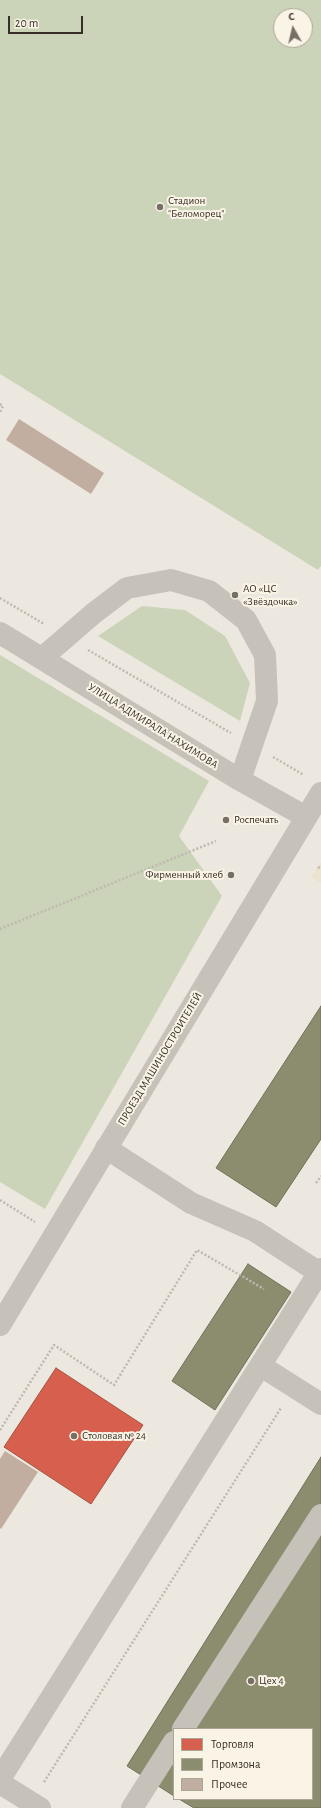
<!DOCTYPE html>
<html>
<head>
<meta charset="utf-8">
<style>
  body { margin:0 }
  #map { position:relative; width:321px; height:1808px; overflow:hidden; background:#ede8df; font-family:"Alegreya Sans",sans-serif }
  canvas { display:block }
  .legend { position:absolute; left:173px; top:1728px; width:140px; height:72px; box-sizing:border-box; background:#faf4e6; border:1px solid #aca59a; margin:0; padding:5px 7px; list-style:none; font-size:12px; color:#372e27 }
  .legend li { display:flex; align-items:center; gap:8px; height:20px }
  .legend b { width:20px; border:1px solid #aca59a }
  .north { position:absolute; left:273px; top:8px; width:40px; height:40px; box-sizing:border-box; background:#faf4e6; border:1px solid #aca59a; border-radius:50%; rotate:352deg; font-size:11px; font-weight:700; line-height:16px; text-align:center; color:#372e27 }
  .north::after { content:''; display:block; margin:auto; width:14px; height:18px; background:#776f67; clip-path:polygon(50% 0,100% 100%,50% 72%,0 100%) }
  .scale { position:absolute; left:8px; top:16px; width:75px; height:18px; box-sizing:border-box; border:2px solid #372e27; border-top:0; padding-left:5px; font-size:12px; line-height:14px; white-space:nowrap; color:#372e27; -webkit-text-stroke:3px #faf4e6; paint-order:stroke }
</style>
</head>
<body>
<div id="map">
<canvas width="321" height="1808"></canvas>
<ul class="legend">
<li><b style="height:11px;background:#d6604d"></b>Торговля</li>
<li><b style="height:11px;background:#8c8c6e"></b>Промзона</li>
<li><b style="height:11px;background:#c2aea0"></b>Прочее</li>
</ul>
<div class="north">С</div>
<div class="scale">20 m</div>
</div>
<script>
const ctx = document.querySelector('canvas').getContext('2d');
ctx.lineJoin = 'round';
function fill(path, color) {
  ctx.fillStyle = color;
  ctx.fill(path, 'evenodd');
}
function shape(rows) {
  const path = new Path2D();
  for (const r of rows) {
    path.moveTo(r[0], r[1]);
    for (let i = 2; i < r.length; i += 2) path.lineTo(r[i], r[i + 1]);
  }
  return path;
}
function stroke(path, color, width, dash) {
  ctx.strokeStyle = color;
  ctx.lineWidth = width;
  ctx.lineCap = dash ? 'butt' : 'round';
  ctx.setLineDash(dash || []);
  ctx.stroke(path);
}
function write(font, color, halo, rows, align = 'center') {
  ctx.font = font + ' "Alegreya Sans",sans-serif';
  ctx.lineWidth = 4;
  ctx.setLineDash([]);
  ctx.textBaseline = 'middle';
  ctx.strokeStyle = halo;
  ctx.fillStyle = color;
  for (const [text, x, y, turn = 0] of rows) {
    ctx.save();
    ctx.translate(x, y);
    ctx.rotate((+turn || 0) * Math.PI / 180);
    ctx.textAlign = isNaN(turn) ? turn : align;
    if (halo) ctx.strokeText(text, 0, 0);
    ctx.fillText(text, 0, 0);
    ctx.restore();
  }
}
const green = shape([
  [0,0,321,0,321,566,318,570,0,374],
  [281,16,305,16,305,40,281,40],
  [142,606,185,610,225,636,250,683,240,721,98,636],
  [0,655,209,781,179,836,222,896,45,1209,0,1182]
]);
const plaza = shape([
  [321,862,321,883,311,877]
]);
const shops = shape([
  [56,1368,143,1425,91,1504,4,1447,56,1368]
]);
const industry = shape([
  [321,1006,321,1139,276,1207,216,1168,321,1006],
  [248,1264,291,1292,215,1410,172,1381,248,1264],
  [321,1457,321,1808,194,1808,179,1799,312,1799,312,1729,174,1729,174,1796,127,1766,321,1457]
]);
const building = shape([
  [19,419,104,473,91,494,6,440],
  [5,1451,38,1472,1,1529,0,1528,0,1459]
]);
const path = shape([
  [0,404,3,406,0,412],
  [0,598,44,624],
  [88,650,231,733],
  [273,757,304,775],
  [318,867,321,869],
  [0,929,216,841],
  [316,1183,321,1176],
  [0,1200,35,1222],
  [0,1430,54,1345,114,1385,197,1250,264,1289],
  [44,1782,281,1408]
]);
const minor = shape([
  [0,633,240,780,306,817],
  [42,658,94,613,127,588,171,580,209,591,246,620,265,655,267,701,240,780],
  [106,1148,191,1203,255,1231,321,1274],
  [0,1325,321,793],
  [261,1366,321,1404],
  [183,1729,321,1515],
  [0,1779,321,1269],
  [0,1783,40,1808],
  [132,1808,174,1742]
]);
const markers = [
  [160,207,4,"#776f67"],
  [235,595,4,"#776f67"],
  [226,820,4,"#776f67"],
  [231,875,4,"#776f67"],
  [74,1436,4,"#776f67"],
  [251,1681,4,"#776f67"]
];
const poiNames = [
  ["Стадион",168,201],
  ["\"Беломорец\"",168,214],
  ["АО «ЦС",243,589],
  ["«Звёздочка»",243,602],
  ["Роспечать",234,820],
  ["Фирменный хлеб",223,875,"right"],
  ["Столовая № 24",82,1436],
  ["Цех 4",259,1681]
];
const streetNames = [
  ["УЛИЦА АДМИРАЛА НАХИМОВА",153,726,32],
  ["ПРОЕЗД МАШИНОСТРОИТЕЛЕЙ",160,1059,-59]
];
fill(green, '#cbd4b8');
fill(plaza, '#ece2cd');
fill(shops, '#d6604d');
stroke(shops, '#a65142', 1);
fill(industry, '#8c8c6e');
stroke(industry, '#727059', 1);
fill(building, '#c2aea0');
stroke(path, '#bfb9b1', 2.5, [2, 2]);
stroke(minor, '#c6c1b9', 22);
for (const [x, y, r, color] of markers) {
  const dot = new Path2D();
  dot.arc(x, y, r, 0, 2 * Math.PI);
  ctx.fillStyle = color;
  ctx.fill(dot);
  stroke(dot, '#faf4e6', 1.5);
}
write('11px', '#372e27', '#faf4e6', poiNames, 'left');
write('11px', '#372e27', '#faf4e6', streetNames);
</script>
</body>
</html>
